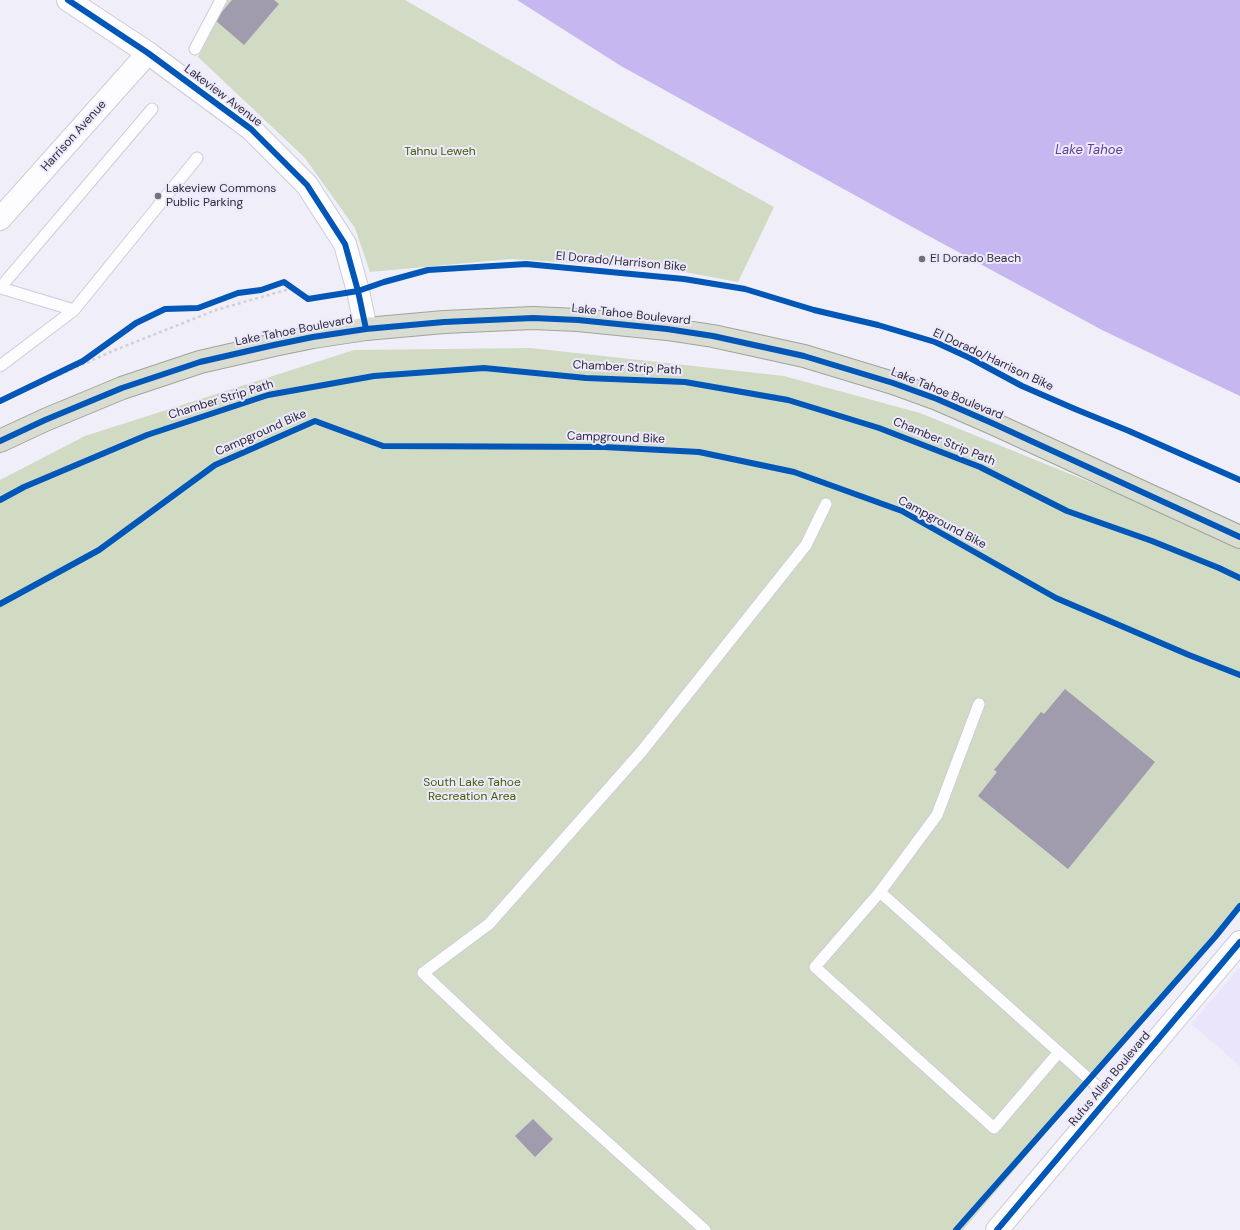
<!DOCTYPE html>
<html>
<head>
<meta charset="utf-8">
<style>
  body { margin:0 }
  canvas { display:block; background:#f0eef8 }
</style>
</head>
<body>
<canvas width="1240" height="1230"></canvas>
<script>
const ctx = document.querySelector('canvas').getContext('2d');
ctx.lineJoin = 'round';
function fill(path, color) {
  ctx.fillStyle = color;
  ctx.fill(path, 'evenodd');
}
function shape(rows) {
  const path = new Path2D();
  for (const r of rows) {
    path.moveTo(r[0], r[1]);
    for (let i = 2; i < r.length; i += 2) path.lineTo(r[i], r[i + 1]);
  }
  return path;
}
function stroke(path, color, width, dash) {
  ctx.strokeStyle = color;
  ctx.lineWidth = width;
  ctx.lineCap = dash ? 'butt' : 'round';
  ctx.setLineDash(dash || []);
  ctx.stroke(path);
}
function write(font, color, halo, rows, align = 'center') {
  ctx.font = font + ' "DM Sans",sans-serif';
  ctx.lineWidth = 4;
  ctx.setLineDash([]);
  ctx.textBaseline = 'middle';
  ctx.strokeStyle = halo;
  ctx.fillStyle = color;
  for (const [text, x, y, turn = 0] of rows) {
    ctx.save();
    ctx.translate(x, y);
    ctx.rotate((+turn || 0) * Math.PI / 180);
    ctx.textAlign = isNaN(turn) ? turn : align;
    if (halo) ctx.strokeText(text, 0, 0);
    ctx.fillText(text, 0, 0);
    ctx.restore();
  }
}
const built = shape([
  [1240,967,1240,1066,1191,1024]
]);
const green = shape([
  [227,0,405,0,570,95,774,207,738,282,668,269,511,259,370,272,355,228,305,158,198,57],
  [531,348,784,376,920,413,1117,493,1240,549,1240,902,1148,1013,963,1230,0,1230,0,480,85,436,354,350]
]);
const water = shape([
  [517,0,1240,0,1240,396,1102,330,925,234,621,66]
]);
const building = shape([
  [232,0,274,0,279,4,244,45,215,20],
  [1065,689,1155,762,1068,869,978,796,997,772,994,770,1041,712,1044,714],
  [533,1119,553,1139,535,1157,515,1136]
]);
const path = shape([
  [0,403,12,396,115,350,216,310,293,288]
]);
const service = shape([
  [195,49,221,0],
  [0,288,152,109],
  [1,288,74,310],
  [0,366,74,310,197,158],
  [979,704,937,815,880,892,1109,1097],
  [880,892,815,967,994,1128,1059,1052],
  [705,1230,509,1054,423,973,489,924,642,751,806,545,826,504]
]);
const minor = shape([
  [0,219,148,53]
]);
const tertiary = shape([
  [68,0,148,53,251,129,307,185,345,244,358,291,366,329],
  [997,1230,1240,942]
]);
const trunk = shape([
  [0,441,45,420,122,388,200,362,274,345,313,337,366,329,444,322,533,318,578,320,667,329,713,336,804,356,893,383,937,399,992,423,1240,537]
]);
const cycleway = shape([
  [68,0,148,53,251,129,307,185,345,244,358,291,366,329],
  [0,401,83,361,136,323,165,309,198,308,238,293,261,290,284,282,308,299,358,291,384,282,428,270,526,264,684,279,745,289,814,310,878,325,935,342,970,358,1022,386,1075,409,1129,431,1240,480],
  [0,441,45,420,122,388,200,362,274,345,313,337,366,329,444,322,533,318,578,320,667,329,713,336,804,356,893,383,937,399,992,423,1240,537],
  [0,500,24,487,147,435,268,395,374,376,484,368,586,378,685,382,788,400,879,428,980,467,1067,511,1152,541,1219,568,1240,578],
  [0,604,99,550,215,465,315,421,383,446,604,447,699,452,794,472,902,511,1056,598,1189,655,1240,675],
  [956,1230,1215,937,1240,906],
  [997,1230,1240,942]
]);
const markers = [
  [158,196,4,"#736f7b"],
  [922,259,4,"#736f7b"]
];
const streetNames = [
  ["Lakeview Avenue",223,96,37],
  ["Harrison Avenue",74,136,-48],
  ["El Dorado/Harrison Bike",621,262,5],
  ["Lake Tahoe Boulevard",631,315,6],
  ["Lake Tahoe Boulevard",294,331,-11],
  ["El Dorado/Harrison Bike",993,360,25],
  ["Chamber Strip Path",627,368,3],
  ["Lake Tahoe Boulevard",947,394,22],
  ["Chamber Strip Path",221,400,-17],
  ["Campground Bike",261,433,-24],
  ["Campground Bike",616,438,2],
  ["Chamber Strip Path",944,442,22],
  ["Campground Bike",942,523,28],
  ["Rufus Allen Boulevard",1110,1079,-50]
];
const parkNames = [
  ["Tahnu Leweh",440,152],
  ["South Lake Tahoe",472,783],
  ["Recreation Area",472,797]
];
const poiNames = [
  ["Lakeview Commons",166,189],
  ["Public Parking",166,203],
  ["El Dorado Beach",930,259]
];
const waterNames = [
  ["Lake Tahoe",1089,151]
];
fill(built, '#eae5fb');
fill(green, '#d1dbc4');
fill(water, '#c7b7f1');
fill(building, '#a09bad');
stroke(service, '#ceccd6', 13);
stroke(minor, '#ceccd6', 24);
stroke(tertiary, '#ceccd6', 24);
stroke(trunk, '#a0a499', 24);
stroke(path, '#d1d0d4', 2.5, [3, 3]);
stroke(service, '#fdfcfe', 11);
stroke(minor, '#fdfcfe', 22);
stroke(tertiary, '#fdfcfe', 22);
stroke(trunk, '#d8dcd1', 22);
stroke(cycleway, '#0057b8', 6);
for (const [x, y, r, color] of markers) {
  const dot = new Path2D();
  dot.arc(x, y, r, 0, 2 * Math.PI);
  ctx.fillStyle = color;
  ctx.fill(dot);
  stroke(dot, '#ede9fd', 1.5);
}
write('12px', '#2f2b38', '#ede9fd', streetNames);
write('12px', '#425d00', '#ede9fd', parkNames);
write('12px', '#2f2b38', '#ede9fd', poiNames, 'left');
write('italic 13px', '#5e3d98', '#ede9fd', waterNames);
</script>
</body>
</html>
